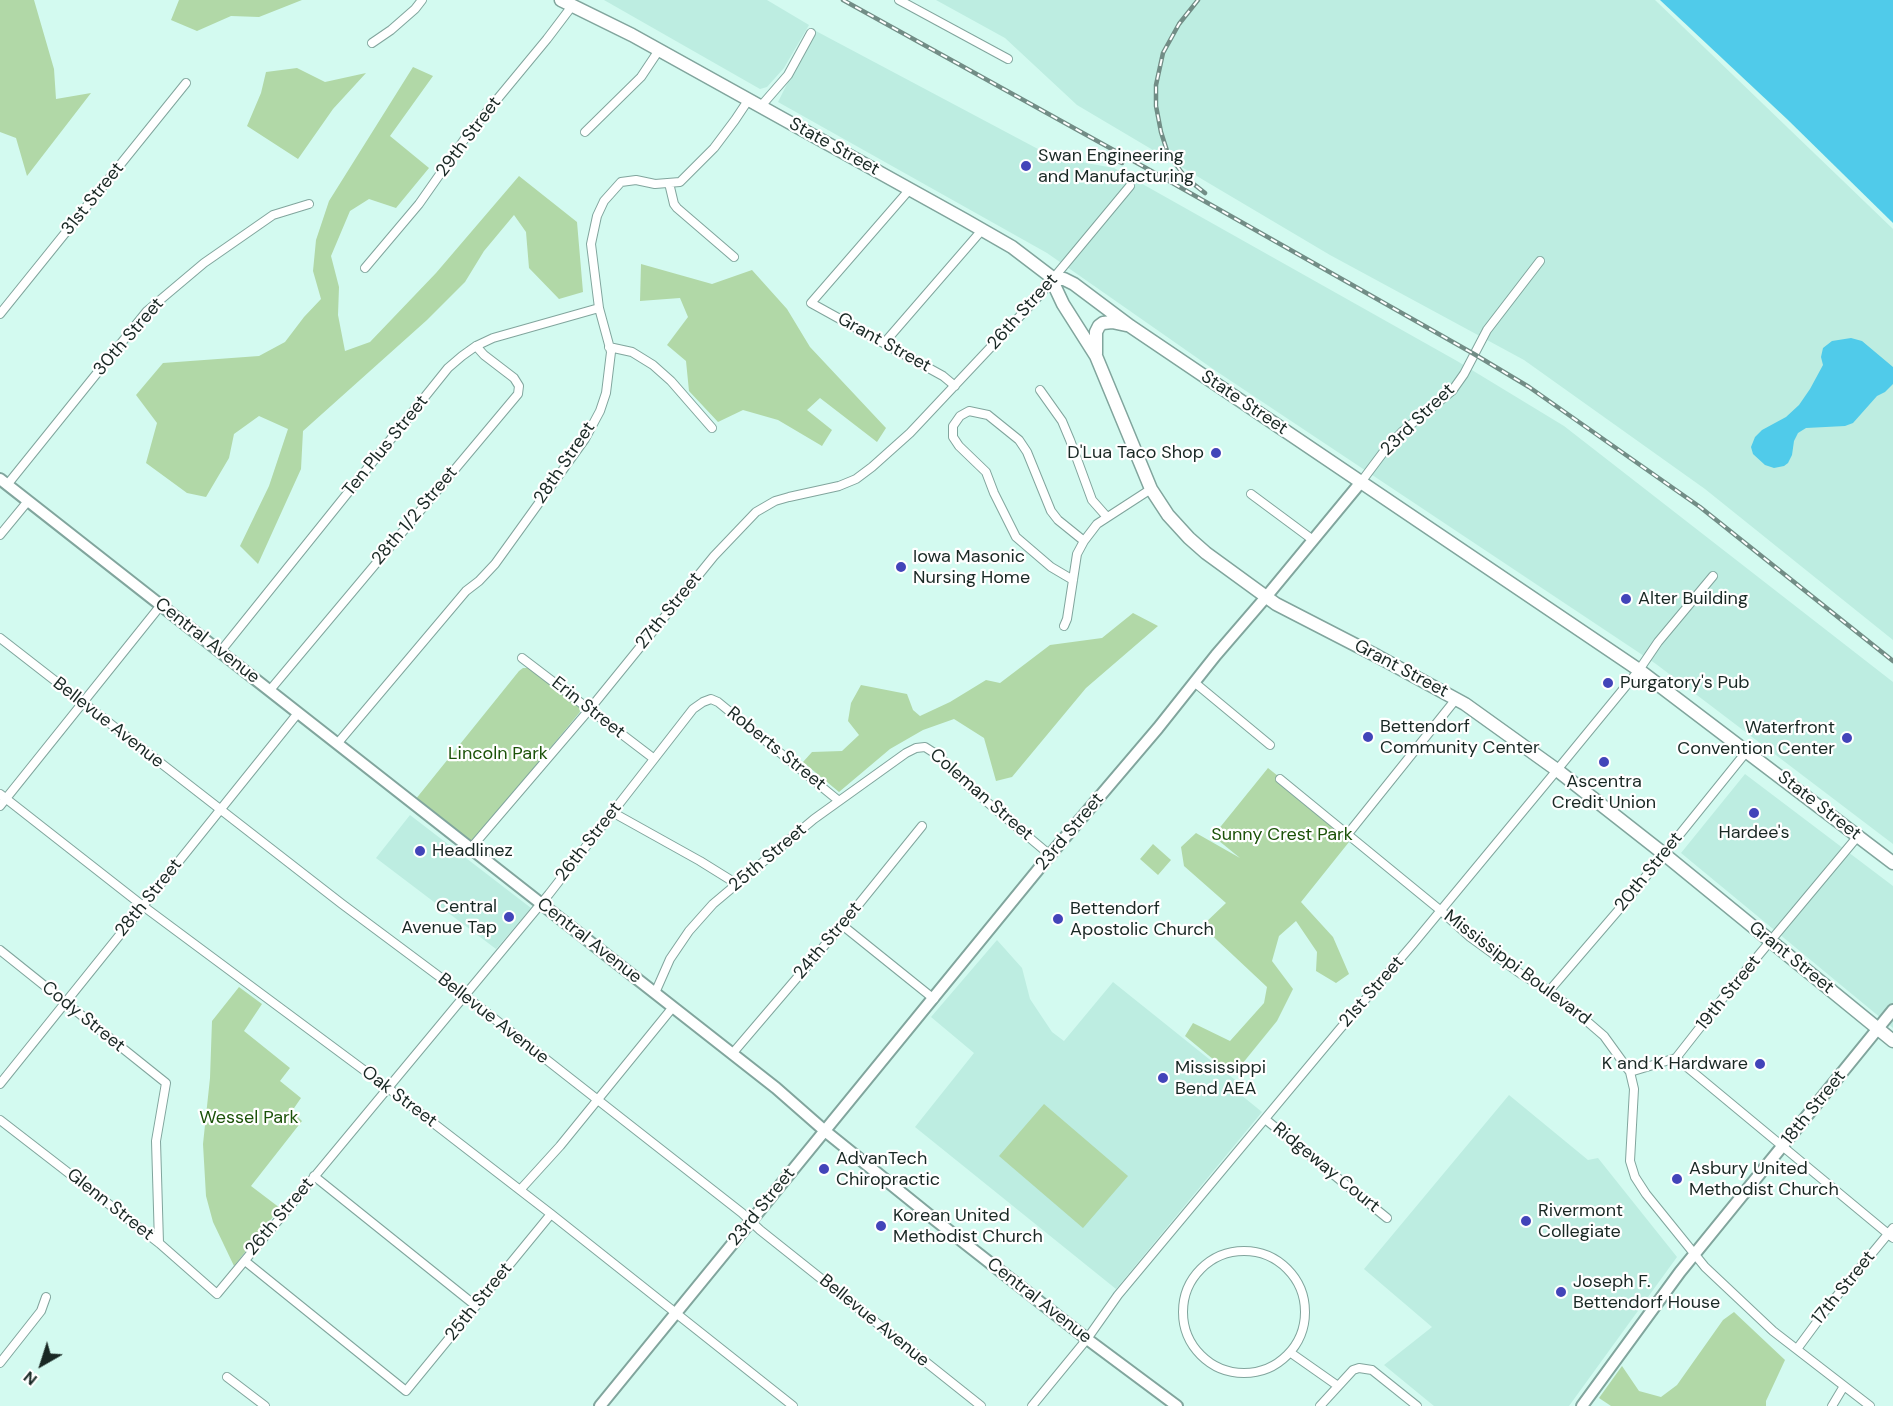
<!DOCTYPE html>
<html>
<head>
<meta charset="utf-8">
<style>
  body { margin:0 }
  #map { position:relative; width:1893px; height:1406px; overflow:hidden; background:#d3faf0; font-family:"DM Sans",sans-serif }
  canvas { display:block }
  .north { position:absolute; left:12px; top:1334px; width:60px; height:60px; -webkit-text-stroke:4px #fff; paint-order:stroke; rotate:219deg; font-size:16px; font-weight:700; line-height:24px; text-align:center; color:#192824 }
  .north::after { content:''; display:block; margin:auto; width:21px; height:27px; background:#192824; clip-path:polygon(50% 0,100% 100%,50% 72%,0 100%) }
</style>
</head>
<body>
<div id="map">
<canvas width="1893" height="1406"></canvas>
<div class="north">N</div>
</div>
<script>
const ctx = document.querySelector('canvas').getContext('2d');
ctx.lineJoin = 'round';
function fill(path, color) {
  ctx.fillStyle = color;
  ctx.fill(path, 'evenodd');
}
function shape(rows) {
  const path = new Path2D();
  for (const r of rows) {
    if (r.length === 3) {
      path.moveTo(r[0] + r[2], r[1]);
      path.arc(r[0], r[1], r[2], 0, 2 * Math.PI);
      continue;
    }
    path.moveTo(r[0], r[1]);
    for (let i = 2; i < r.length; i += 2) path.lineTo(r[i], r[i + 1]);
  }
  return path;
}
function stroke(path, color, width, dash) {
  ctx.strokeStyle = color;
  ctx.lineWidth = width;
  ctx.lineCap = dash ? 'butt' : 'round';
  ctx.setLineDash(dash || []);
  ctx.stroke(path);
}
function write(font, color, halo, rows, align = 'center') {
  ctx.font = font + ' "DM Sans",sans-serif';
  ctx.lineWidth = 4.5;
  ctx.setLineDash([]);
  ctx.textBaseline = 'middle';
  ctx.strokeStyle = halo;
  ctx.fillStyle = color;
  for (const [text, x, y, turn = 0] of rows) {
    ctx.save();
    ctx.translate(x, y);
    ctx.rotate((+turn || 0) * Math.PI / 180);
    ctx.textAlign = isNaN(turn) ? turn : align;
    if (halo) ctx.strokeText(text, 0, 0);
    ctx.fillText(text, 0, 0);
    ctx.restore();
  }
}
const built = shape([
  [604,0,767,0,809,25,784,68,767,87,760,89],
  [936,0,1658,0,1893,226,1893,640,1705,489,1524,360,1330,255,1077,105,1005,38],
  [814,30,1053,157,1114,168,1457,361,1564,426,1893,682,1893,844,1656,664,1213,369,1047,253,778,102],
  [1745,774,1893,886,1893,1028,1681,853],
  [410,815,531,908,496,949,376,858],
  [997,940,1022,968,1030,999,1052,1032,1064,1041,1113,982,1239,1083,1235,1090,1262,1112,1116,1289,915,1127,974,1053,931,1017],
  [1509,1095,1588,1160,1598,1158,1677,1257,1569,1406,1434,1406,1384,1365,1432,1327,1364,1269]
]);
const green = shape([
  [0,0,34,0,54,69,56,99,91,93,27,176,16,138,0,132],
  [179,0,302,0,259,17,231,16,197,31,171,20],
  [413,67,433,76,390,136,429,168,396,208,369,199,350,211,331,256,339,287,338,315,345,351,370,342,436,273,519,176,577,222,583,292,559,299,529,268,526,232,514,215,484,251,465,282,427,320,303,431,301,469,258,564,240,546,269,486,288,429,259,416,234,434,229,458,206,497,187,493,146,463,157,423,136,395,163,363,259,356,285,342,304,317,321,299,313,271,316,240,329,201],
  [297,68,325,82,366,73,333,109,298,159,247,126,261,93,266,72],
  [641,264,712,284,752,270,787,309,810,347,886,428,877,442,820,398,807,410,832,430,822,446,778,420,743,410,718,422,689,391,686,361,667,345,688,317,680,298,640,301],
  [1133,613,1158,626,1086,688,1012,777,996,781,984,738,954,719,923,730,890,749,839,792,803,762,812,752,842,751,859,735,848,721,851,703,861,685,907,694,913,710,920,716,950,702,986,680,1000,683,1050,645,1102,638],
  [523,668,530,668,579,705,580,712,474,840,466,841,415,800,519,671],
  [1268,768,1343,828,1339,834,1349,842,1301,902,1333,937,1349,974,1336,983,1316,971,1317,952,1296,921,1279,936,1272,961,1293,989,1277,1021,1238,1069,1231,1074,1185,1036,1193,1023,1230,1041,1264,1003,1267,987,1202,926,1226,903,1184,866,1181,847,1196,833,1240,858,1213,836],
  [1153,844,1171,860,1158,875,1140,859],
  [239,987,262,1004,244,1031,290,1068,280,1081,301,1098,292,1111,302,1121,251,1186,280,1208,234,1266,213,1222,206,1196,203,1144,210,1078,212,1021],
  [1044,1104,1128,1176,1083,1228,999,1156],
  [1734,1312,1785,1360,1766,1401,1766,1406,1611,1406,1599,1398,1622,1366,1639,1391,1661,1397,1677,1385,1723,1320]
]);
const water = shape([
  [1658,0,1893,0,1893,226],
  [1851,338,1862,341,1893,367,1893,384,1885,392,1877,396,1853,423,1845,426,1806,428,1798,433,1794,441,1792,455,1788,463,1784,466,1774,468,1765,465,1753,454,1751,447,1755,437,1762,430,1786,417,1799,405,1810,389,1823,365,1821,357,1823,348,1832,341]
]);
const pier = shape([
  [1655,0,1660,0,1788,120,1893,223,1893,229]
]);
const street = shape([
  [899,0,1008,59],
  [372,43,391,30,415,9,422,0],
  [761,106,788,75,811,33],
  [585,132,641,77,659,50],
  [669,183,674,204,677,208,734,257],
  [910,189,811,303,943,376,955,386],
  [365,268,419,204,466,137,547,39,572,6],
  [0,314,186,83],
  [885,342,982,230],
  [609,347,632,352,653,365,671,381,712,428],
  [1040,390,1062,421,1070,440,1092,500,1107,517],
  [1361,482,1385,450,1403,431,1452,391,1464,374,1487,330,1540,261],
  [7,485,147,311,204,263,273,215,309,204],
  [1251,494,1313,540],
  [0,535,28,501],
  [1073,580,1051,567,1016,537,994,493,986,472,959,446,953,437,953,426,960,416,969,411,988,415,1019,440,1027,452,1051,511,1058,520,1084,541],
  [1064,626,1067,619,1077,554,1084,541,1097,524,1151,489],
  [0,638,342,904,464,995,742,1213,760,1230,981,1406],
  [220,652,448,368,462,356,476,346,493,338,599,308],
  [522,658,653,758],
  [1194,682,1270,745],
  [270,690,518,394,519,386,514,378,484,355,476,346],
  [337,744,466,591,479,581,495,564,585,439,600,411,606,393,611,352,599,308,591,244,597,216,604,201,621,182,636,180,655,184,680,182,714,148,735,120,749,99],
  [1280,779,1440,910,1470,937,1521,974,1549,991,1575,1011,1604,1036,1630,1072,1634,1089,1630,1161,1635,1177,1646,1194,1705,1267,1773,1331,1870,1406],
  [0,794,143,906,388,1088,551,1214,793,1406],
  [0,806,161,605],
  [612,812,700,861,737,884],
  [1347,835,1456,699],
  [471,848,589,710,714,556,756,512,775,501,789,497,839,486,856,479,872,467,910,433,1037,298,1130,186],
  [842,925,934,999],
  [0,950,166,1083,156,1141,159,1243],
  [1549,991,1622,906,1747,751],
  [655,993,670,959,689,931,713,904,814,819,906,753,916,748,925,747,939,756,968,786,1050,855],
  [732,1054,842,925,922,826],
  [1676,1058,1893,1238],
  [1630,1072,1676,1058,1727,993,1858,836],
  [0,1084,298,713],
  [1265,1119,1387,1218],
  [0,1120,159,1243,217,1294,549,894,693,709,703,702,711,699,718,702,839,801],
  [314,1176,476,1306],
  [520,1190,560,1146,673,1007],
  [1244,1312,61],
  [245,1261,406,1391,551,1214],
  [1797,1349,1831,1303,1893,1228],
  [1291,1353,1338,1386],
  [0,1363,41,1311,46,1297],
  [227,1377,265,1406],
  [1032,1406,1087,1339,1118,1295,1339,1030,1413,944,1557,770,1639,670,1658,642,1713,576],
  [1320,1406,1353,1370,1359,1368,1372,1370,1417,1406],
  [1832,1406,1844,1386]
]);
const secondary = shape([
  [0,479,776,1088,825,1131,934,1219,1087,1339,1177,1406],
  [600,1406,1050,855,1158,728,1216,655,1266,597,1361,482],
  [1582,1406,1680,1272,1893,1010]
]);
const primary = shape([
  [561,0,632,35,965,220,1012,247,1054,279,1064,279,1074,284,1130,326,1639,670,1893,863],
  [1054,279,1055,287,1063,304,1096,356,1151,489,1168,515,1189,538,1206,553,1276,604,1377,656,1465,704,1557,770,1664,854,1893,1041],
  [1096,354,1096,332,1099,326,1103,323,1112,322,1126,325]
]);
const rail = shape([
  [843,0,1146,168,1474,354,1529,387,1700,507,1893,661],
  [1198,0,1179,24,1163,53,1156,85,1156,106,1161,132,1168,154,1186,178,1205,193],
  [1092,150,1122,163]
]);
const markers = [
  [1026,166,6,"#4244b9"],
  [1216,453,6,"#4244b9"],
  [901,567,6,"#4244b9"],
  [1626,599,6,"#4244b9"],
  [1608,683,6,"#4244b9"],
  [1368,737,6,"#4244b9"],
  [1847,738,6,"#4244b9"],
  [1604,762,6,"#4244b9"],
  [1754,813,6,"#4244b9"],
  [420,851,6,"#4244b9"],
  [509,917,6,"#4244b9"],
  [1058,919,6,"#4244b9"],
  [1760,1064,6,"#4244b9"],
  [1163,1078,6,"#4244b9"],
  [824,1169,6,"#4244b9"],
  [1677,1179,6,"#4244b9"],
  [1526,1221,6,"#4244b9"],
  [881,1226,6,"#4244b9"],
  [1561,1292,6,"#4244b9"]
];
const streetNames = [
  ["29th Street",469,137,-53],
  ["State Street",834,147,29],
  ["31st Street",93,199,-51],
  ["26th Street",1023,312,-48],
  ["30th Street",129,337,-49],
  ["Grant Street",884,343,29],
  ["State Street",1244,403,34],
  ["23rd Street",1418,420,-44],
  ["Ten Plus Street",386,446,-51],
  ["28th Street",565,463,-56],
  ["28th 1/2 Street",415,516,-50],
  ["27th Street",669,611,-51],
  ["Central Avenue",207,641,38],
  ["Grant Street",1401,669,28],
  ["Erin Street",588,708,38],
  ["Bellevue Avenue",108,723,38],
  ["Roberts Street",776,749,39],
  ["Coleman Street",981,795,41],
  ["State Street",1819,806,38],
  ["23rd Street",1070,832,-50],
  ["26th Street",589,842,-52],
  ["25th Street",768,858,-40],
  ["20th Street",1649,872,-51],
  ["28th Street",149,898,-51],
  ["Central Avenue",589,941,38],
  ["24th Street",828,941,-50],
  ["Grant Street",1791,958,39],
  ["Mississippi Boulevard",1517,968,37],
  ["21st Street",1372,992,-49],
  ["19th Street",1729,993,-51],
  ["Cody Street",83,1017,39],
  ["Bellevue Avenue",493,1019,38],
  ["Oak Street",399,1097,37],
  ["18th Street",1814,1108,-51],
  ["Ridgeway Court",1326,1168,39],
  ["Glenn Street",110,1205,38],
  ["23rd Street",762,1207,-51],
  ["26th Street",280,1217,-50],
  ["17th Street",1844,1288,-51],
  ["Central Avenue",1039,1301,38],
  ["25th Street",479,1302,-51],
  ["Bellevue Avenue",874,1321,39]
];
const poiNames = [
  ["Swan Engineering",1038,156],
  ["and Manufacturing",1038,177],
  ["D'Lua Taco Shop",1204,453,"right"],
  ["Iowa Masonic",913,557],
  ["Nursing Home",913,578],
  ["Alter Building",1638,599],
  ["Purgatory's Pub",1620,683],
  ["Bettendorf",1380,727],
  ["Community Center",1380,748],
  ["Waterfront",1835,728,"right"],
  ["Convention Center",1835,749,"right"],
  ["Ascentra",1604,782,"center"],
  ["Credit Union",1604,803,"center"],
  ["Hardee's",1754,833,"center"],
  ["Headlinez",432,851],
  ["Central",497,907,"right"],
  ["Avenue Tap",497,928,"right"],
  ["Bettendorf",1070,909],
  ["Apostolic Church",1070,930],
  ["K and K Hardware",1748,1064,"right"],
  ["Mississippi",1175,1068],
  ["Bend AEA",1175,1089],
  ["AdvanTech",836,1159],
  ["Chiropractic",836,1180],
  ["Asbury United",1689,1169],
  ["Methodist Church",1689,1190],
  ["Rivermont",1538,1211],
  ["Collegiate",1538,1232],
  ["Korean United",893,1216],
  ["Methodist Church",893,1237],
  ["Joseph F.",1573,1282],
  ["Bettendorf House",1573,1303]
];
const parkNames = [
  ["Lincoln Park",498,754],
  ["Sunny Crest Park",1282,835],
  ["Wessel Park",249,1118]
];
fill(built, '#bdede1');
fill(green, '#b1d8a7');
fill(water, '#50cbea');
fill(pier, '#d3faf0');
stroke(street, '#81a59d', 10);
stroke(secondary, '#81a59d', 14);
stroke(primary, '#81a59d', 15);
stroke(street, '#fff', 8);
stroke(secondary, '#fff', 10);
stroke(primary, '#fff', 12);
stroke(rail, '#728d86', 4.5);
stroke(rail, '#fff', 2, [7]);
for (const [x, y, r, color] of markers) {
  const dot = new Path2D();
  dot.arc(x, y, r, 0, 2 * Math.PI);
  ctx.fillStyle = color;
  ctx.fill(dot);
  stroke(dot, '#fff', 2);
}
write('18px', '#192824', '#fff', streetNames);
write('18px', '#192824', '#fff', poiNames, 'left');
write('18px', '#1b5208', '#fff', parkNames);
</script>
</body>
</html>
